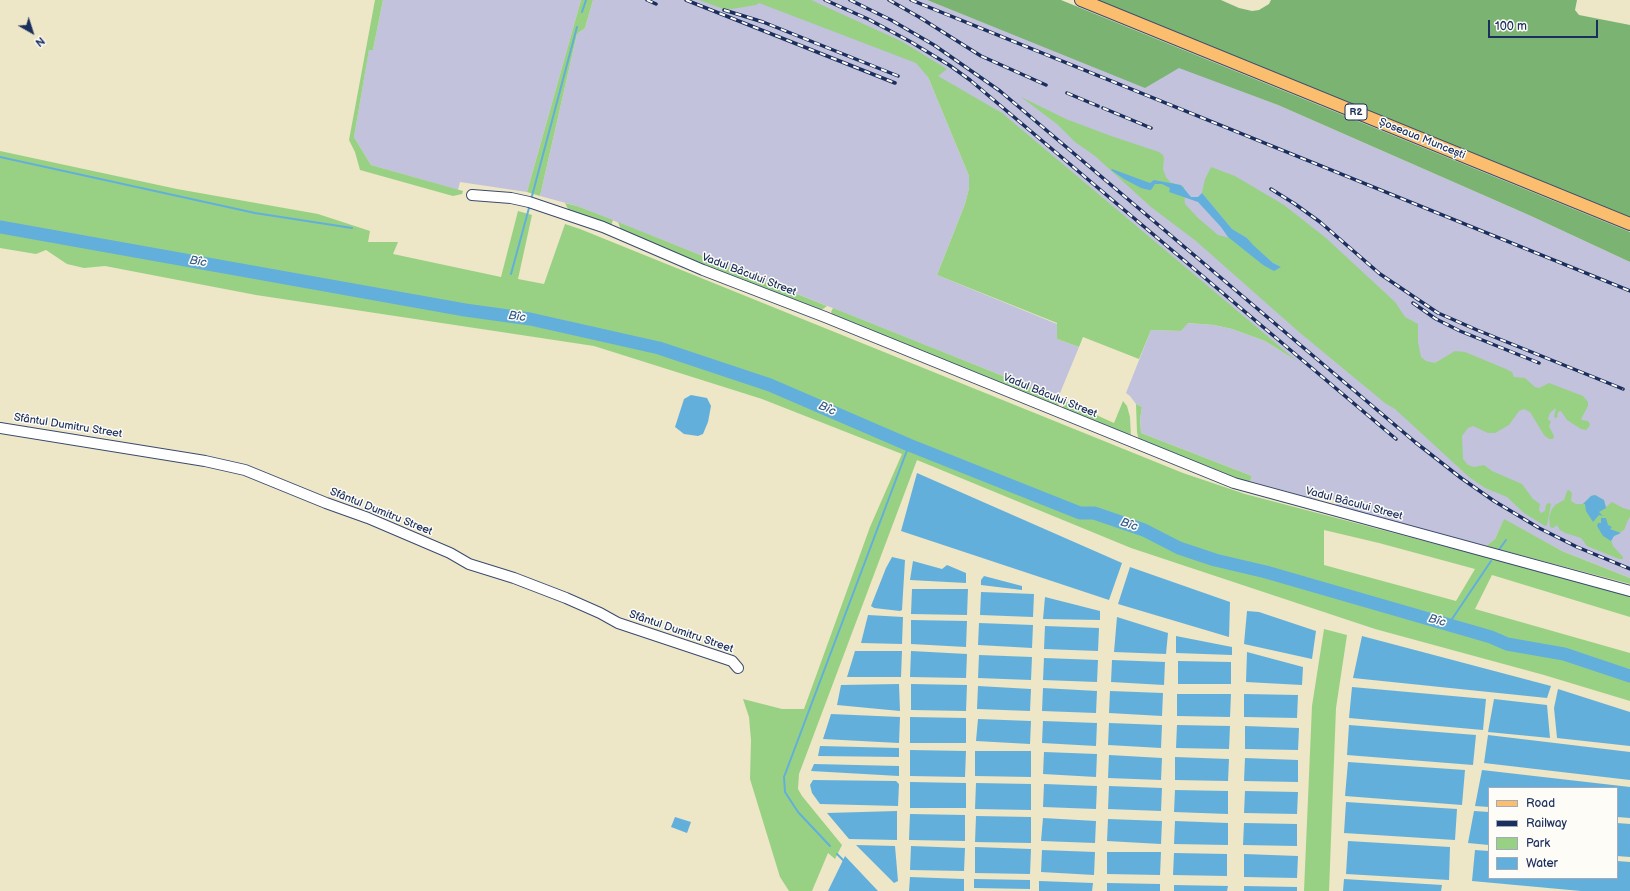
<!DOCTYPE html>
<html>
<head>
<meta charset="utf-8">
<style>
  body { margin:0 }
  #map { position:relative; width:1630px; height:891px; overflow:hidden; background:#ede6c7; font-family:"Balsamiq Sans",sans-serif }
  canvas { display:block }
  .legend { position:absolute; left:1488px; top:787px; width:130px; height:92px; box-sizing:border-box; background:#fdfcf7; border:1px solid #a3aaba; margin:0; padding:5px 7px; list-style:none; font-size:12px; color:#1b2f5e }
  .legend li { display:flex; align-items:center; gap:8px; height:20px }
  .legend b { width:20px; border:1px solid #a3aaba }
  .north { position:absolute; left:12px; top:12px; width:40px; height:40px; -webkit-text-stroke:3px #fdfcf7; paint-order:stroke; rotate:141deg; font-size:11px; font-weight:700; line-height:16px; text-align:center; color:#1b2f5e }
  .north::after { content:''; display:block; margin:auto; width:14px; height:18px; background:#1b2f5e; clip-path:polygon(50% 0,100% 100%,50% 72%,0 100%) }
  .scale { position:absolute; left:1488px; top:20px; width:110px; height:18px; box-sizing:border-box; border:2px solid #1b2f5e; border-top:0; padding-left:5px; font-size:12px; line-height:14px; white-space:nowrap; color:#1b2f5e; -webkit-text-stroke:3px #fdfcf7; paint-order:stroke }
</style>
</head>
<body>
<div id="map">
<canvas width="1630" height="891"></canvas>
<ul class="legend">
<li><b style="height:5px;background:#fbbd6e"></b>Road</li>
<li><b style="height:5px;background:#1b2f5e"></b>Railway</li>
<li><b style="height:11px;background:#98d184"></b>Park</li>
<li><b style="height:11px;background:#63afdc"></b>Water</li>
</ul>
<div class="north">N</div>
<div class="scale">100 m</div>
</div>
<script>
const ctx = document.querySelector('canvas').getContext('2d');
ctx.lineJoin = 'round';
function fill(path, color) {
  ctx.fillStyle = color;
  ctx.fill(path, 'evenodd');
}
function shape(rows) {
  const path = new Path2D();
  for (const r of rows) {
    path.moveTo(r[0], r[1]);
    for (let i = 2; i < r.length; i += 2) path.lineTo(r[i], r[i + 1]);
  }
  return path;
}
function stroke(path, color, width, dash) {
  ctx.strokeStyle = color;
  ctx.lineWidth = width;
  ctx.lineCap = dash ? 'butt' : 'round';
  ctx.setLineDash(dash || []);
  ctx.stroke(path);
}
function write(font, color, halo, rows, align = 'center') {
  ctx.font = font + ' "Balsamiq Sans",sans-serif';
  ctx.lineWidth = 3;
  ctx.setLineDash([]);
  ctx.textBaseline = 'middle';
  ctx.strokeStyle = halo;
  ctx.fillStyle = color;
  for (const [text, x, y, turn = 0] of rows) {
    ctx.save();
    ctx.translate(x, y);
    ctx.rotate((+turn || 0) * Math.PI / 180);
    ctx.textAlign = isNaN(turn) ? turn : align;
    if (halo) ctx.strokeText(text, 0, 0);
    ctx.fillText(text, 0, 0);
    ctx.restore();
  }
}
const industrial = shape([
  [383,0,581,0,527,192,460,182,458,190,371,165,354,137,369,49,373,50],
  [593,0,927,0,1145,87,1179,67,1278,105,1531,216,1630,262,1630,578,1562,551,1504,520,1495,539,1486,546,1352,510,1337,506,1333,499,1320,496,1315,499,1250,481,1252,476,1141,433,1140,419,1142,407,1136,404,1130,396,1126,393,1151,330,1181,331,1187,323,1214,325,1232,329,1265,341,1294,359,928,77,969,176,969,188,965,204,937,275,1057,324,1057,339,1079,347,1058,398,577,206,540,196,577,34,585,28]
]);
const green = shape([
  [375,0,383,0,373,50,369,50,354,137,371,165,463,191,462,194,453,196,360,170,355,152,349,140],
  [581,0,593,0,585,28,577,34,540,196,527,192],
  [699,0,811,0,901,41,947,69,938,76,1002,113,1297,361,1265,341,1232,329,1214,325,1188,323,1181,331,1151,330,1139,359,1083,337,1079,347,1057,339,1057,323,937,275,965,204,969,188,969,176,928,77,916,63,759,3,756,5,726,10],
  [1021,97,1066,119,1111,136,1159,152,1163,155,1164,158,1163,169,1166,177,1170,182,1184,187,1185,204,1198,218,1218,235,1230,238,1263,265,1275,269,1281,267,1273,263,1252,245,1247,238,1232,229,1202,193,1205,179,1211,167,1235,176,1284,205,1326,238,1395,302,1405,317,1418,324,1418,342,1421,357,1426,361,1435,363,1455,351,1465,352,1506,369,1512,372,1514,377,1525,378,1535,387,1539,388,1549,383,1583,396,1588,402,1588,406,1581,419,1582,420,1588,421,1590,424,1589,427,1586,430,1581,429,1567,420,1561,411,1558,412,1557,418,1554,417,1556,408,1550,413,1548,419,1551,422,1549,426,1554,436,1553,439,1549,439,1544,435,1530,412,1524,409,1519,411,1509,425,1495,433,1488,433,1473,426,1468,428,1462,436,1463,459,1468,465,1474,467,1484,465,1492,471,1522,484,1533,499,1540,504,1539,510,1541,513,1545,511,1546,505,1548,503,1551,504,1547,525,1545,526,1524,513,1507,497,1485,488,1469,477,1395,409,1385,403,1299,332,1196,241,1151,207,1095,156,1075,142,1057,124],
  [0,151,177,189,318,214,370,231,368,242,398,242,393,254,501,277,518,211,532,215,518,279,544,284,565,224,580,229,1183,473,1245,494,1630,595,1630,617,1492,575,1475,609,1630,653,1630,701,1544,675,1375,629,1131,548,917,460,799,774,798,789,802,796,842,845,835,859,828,853,812,891,789,891,780,877,750,779,751,740,749,717,743,699,782,709,804,709,870,527,902,454,762,399,594,346,256,295,105,266,84,268,67,264,46,250,36,254,0,248],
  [1324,530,1379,543,1475,569,1456,601,1324,565],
  [565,203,577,206,613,220,611,226,569,211],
  [618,222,827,306,823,309,815,310,621,230],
  [833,308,1008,378,1061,399,1057,408,835,318,831,312],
  [1065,401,1114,423,1123,401,1127,406,1130,417,1131,438,1064,411,1063,407],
  [1136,404,1142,407,1140,419,1141,433,1252,476,1250,481,1243,482,1139,441,1137,432],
  [1569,490,1572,493,1571,501,1576,504,1583,504,1591,496,1595,495,1604,500,1606,507,1612,502,1623,508,1630,510,1630,517,1628,520,1624,530,1614,536,1611,540,1613,546,1623,557,1623,559,1619,559,1587,546,1581,538,1565,533,1560,530,1557,525,1553,528,1550,527,1549,517,1552,509,1555,505,1564,500,1567,491],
  [1504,519,1562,551,1630,578,1630,584,1486,546,1495,539],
  [1324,629,1347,635,1336,708,1329,891,1304,891,1312,706]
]);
const forest = shape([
  [927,0,1061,0,1630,232,1630,262,1531,216,1278,105,1179,68,1145,88],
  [1093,0,1221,0,1239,8,1252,11,1259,10,1269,4,1271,0,1577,0,1575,10,1579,15,1630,25,1630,218]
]);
const water = shape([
  [1112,169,1150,183,1154,180,1181,185,1191,197,1198,197,1202,193,1232,229,1247,238,1253,245,1273,263,1281,267,1274,271,1263,265,1228,237,1221,227,1198,202,1169,192,1170,188,1162,184,1155,184,1151,190,1149,190,1141,188,1124,179,1111,170],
  [691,395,707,398,711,406,708,422,703,434,698,436,684,434,675,427,684,399],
  [917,473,1122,563,1109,600,901,531],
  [1595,495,1604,500,1606,508,1599,512,1603,516,1599,515,1593,522,1586,511,1585,504,1583,504,1591,496],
  [1601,518,1606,518,1608,525,1612,527,1610,529,1621,533,1614,536,1611,541,1603,536,1597,526,1598,523,1601,523],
  [892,557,905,560,902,610,900,611,874,608,871,606,886,568],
  [913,561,942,569,947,565,966,573,966,583,910,580],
  [1130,567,1230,602,1229,637,1118,604],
  [984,576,1022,586,1022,590,981,585,981,580],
  [912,589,968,589,967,615,911,614],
  [981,592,1034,594,1033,617,980,615],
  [1045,597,1100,611,1100,620,1043,619],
  [1247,611,1259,612,1316,631,1312,659,1244,644],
  [868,615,903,617,902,644,861,643],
  [1117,617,1168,633,1166,654,1114,652],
  [911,620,967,621,966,647,911,644],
  [979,623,1033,625,1032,648,978,645],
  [1045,626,1099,628,1098,651,1044,649],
  [1176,636,1232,647,1232,655,1176,653],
  [1362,636,1551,686,1547,698,1353,678],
  [855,651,902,651,901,677,847,677],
  [911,651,967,654,966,678,910,677],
  [1247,652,1303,667,1302,685,1246,682],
  [979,655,1032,657,1031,680,978,678],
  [1044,658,1098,660,1097,682,1043,680],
  [1112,660,1165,662,1164,685,1111,682],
  [1178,661,1231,662,1231,684,1178,684],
  [899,684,900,711,837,705,841,685],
  [911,684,967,685,966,711,911,710],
  [978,686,1031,689,1030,711,977,709],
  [1352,687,1486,699,1483,730,1349,718],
  [1043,688,1097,691,1096,713,1042,711],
  [1558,689,1630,712,1630,746,1557,738,1554,708],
  [1110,691,1163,693,1162,716,1109,713],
  [1177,694,1231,694,1230,717,1177,716],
  [1244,694,1298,695,1297,718,1244,717],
  [1494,699,1547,705,1550,738,1488,732],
  [831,714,900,717,899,743,823,739],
  [910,717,966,718,966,743,910,743],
  [978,719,1031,721,1030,744,976,741],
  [1043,721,1097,723,1096,746,1042,743],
  [1109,723,1162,725,1161,748,1108,745],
  [1177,725,1230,726,1229,749,1176,748],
  [1349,725,1476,735,1473,765,1347,755],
  [1245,726,1299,728,1298,750,1245,749],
  [1488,735,1630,752,1630,780,1484,763],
  [820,746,899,748,899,757,818,756],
  [910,750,966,751,965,777,910,776],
  [975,751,1031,751,1031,777,975,776],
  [1044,752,1097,754,1096,777,1043,774],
  [1109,755,1162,758,1161,780,1108,778],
  [1175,757,1229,759,1228,781,1175,780],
  [1245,758,1298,760,1298,782,1244,781],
  [1348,762,1465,770,1462,805,1345,796],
  [814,764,899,766,899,776,811,771],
  [1482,770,1630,787,1630,818,1617,817,1617,788,1489,788,1489,807,1475,806],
  [813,780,896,781,899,784,898,806,820,804,812,793,810,785],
  [910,782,966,783,966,808,910,808],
  [976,783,1031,784,1031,810,975,809],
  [1044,784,1097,786,1096,809,1043,807],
  [1109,786,1162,788,1161,811,1108,809],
  [1175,790,1228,791,1228,814,1174,812],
  [1245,791,1298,792,1297,814,1244,813],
  [1346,802,1457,809,1455,840,1344,833],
  [897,811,897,840,849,839,827,813],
  [1474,811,1489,812,1489,845,1468,843],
  [910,814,965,815,965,841,909,840],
  [976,816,1031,817,1031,843,975,842],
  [675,817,691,822,687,833,671,827],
  [1043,818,1096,821,1095,843,1041,841],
  [1108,819,1162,821,1161,844,1107,841],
  [1175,821,1228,823,1228,845,1174,844],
  [1244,823,1297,824,1297,846,1243,845],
  [1617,823,1630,824,1630,857,1617,856],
  [1348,841,1450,847,1449,880,1346,874],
  [856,845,895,846,898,881,894,883],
  [911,846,965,848,964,871,910,870],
  [975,847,1031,849,1030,874,975,873],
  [1042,850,1095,852,1094,875,1041,872],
  [1475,850,1489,851,1489,878,1617,878,1617,861,1630,862,1630,891,1581,891,1472,881],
  [1107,852,1161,852,1160,875,1107,874],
  [1174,853,1227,854,1227,876,1173,875],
  [1244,854,1298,856,1297,878,1244,877],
  [845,856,878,891,828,891],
  [910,877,964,879,964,891,909,891],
  [974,879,1030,880,1030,889,974,888],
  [1344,879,1442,885,1441,891,1343,891],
  [1039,881,1093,883,1092,891,1039,891],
  [1107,883,1160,884,1160,891,1107,891],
  [1174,885,1228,886,1227,891,1174,891],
  [1244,886,1297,887,1297,891,1244,891]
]);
const stream = shape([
  [582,12,586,0],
  [0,157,255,213,352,228],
  [532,196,577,27],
  [511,274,529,208],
  [1498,551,1506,540],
  [1448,625,1491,561],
  [830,846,798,812,785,792,784,777,909,445],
  [837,854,845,862]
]);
const river = shape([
  [0,227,465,310,530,319,659,348,770,385,909,445,1080,513,1094,513,1144,530,1179,548,1215,560,1266,572,1491,637,1507,644,1564,654,1630,676]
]);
const minor = shape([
  [472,195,511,198,529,202,603,227,703,270,825,317,1234,483,1630,591],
  [0,428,205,461,245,470,326,503,368,518,450,553,469,564,514,578,566,598,600,613,618,623,732,661,738,668]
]);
const major = shape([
  [1081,0,1630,224]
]);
const rail = shape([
  [647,0,656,4],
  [686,0,895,83],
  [825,0,868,19,911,42,949,65,970,80,1396,439],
  [850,0,891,20,934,45,1000,91,1415,442,1461,478,1494,501,1539,528,1577,547,1630,569],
  [889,0,919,17,981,56,1046,85],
  [911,0,1630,291],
  [724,10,763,22,898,76],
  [1067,93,1098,106],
  [1103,108,1151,128],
  [1271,189,1295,204,1320,222,1380,274,1438,313,1477,330,1623,389],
  [1413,303,1436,319,1460,331,1539,363]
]);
const shields = [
  [1356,112,22]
];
const shieldNames = [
  ["R2",1356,112]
];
const streetNames = [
  ["Șoseaua Muncești",1422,139,22],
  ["Vadul Bâcului Street",749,275,21],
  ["Vadul Bâcului Street",1050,396,22],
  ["Sfântul Dumitru Street",68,426,9],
  ["Vadul Bâcului Street",1354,504,15],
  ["Sfântul Dumitru Street",381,512,22],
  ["Sfântul Dumitru Street",681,632,19]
];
const waterNames = [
  ["Bîc",198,262,10],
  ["Bîc",517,317,8],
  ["Bîc",827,409,24],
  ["Bîc",1129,525,19],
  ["Bîc",1437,621,16]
];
fill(industrial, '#c2c2dc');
fill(green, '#98d184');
fill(forest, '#7ab372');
fill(water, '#63afdc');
stroke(stream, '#63afdc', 2);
stroke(river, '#63afdc', 13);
stroke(minor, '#3a4a6e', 12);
stroke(major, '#3a4a6e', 14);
stroke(minor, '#fff', 10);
stroke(major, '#fbbd6e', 12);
stroke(rail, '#1b2f5e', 3.5);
stroke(rail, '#fdfcf7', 2, [6]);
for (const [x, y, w] of shields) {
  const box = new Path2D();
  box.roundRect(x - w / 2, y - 8, w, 16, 3);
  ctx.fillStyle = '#fdfcf7';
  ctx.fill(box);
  stroke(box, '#1b2f5e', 1);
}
write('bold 10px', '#1b2f5e', null, shieldNames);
write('11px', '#1b2f5e', '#fdfcf7', streetNames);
write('italic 12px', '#345c8a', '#fdfcf7', waterNames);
</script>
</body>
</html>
